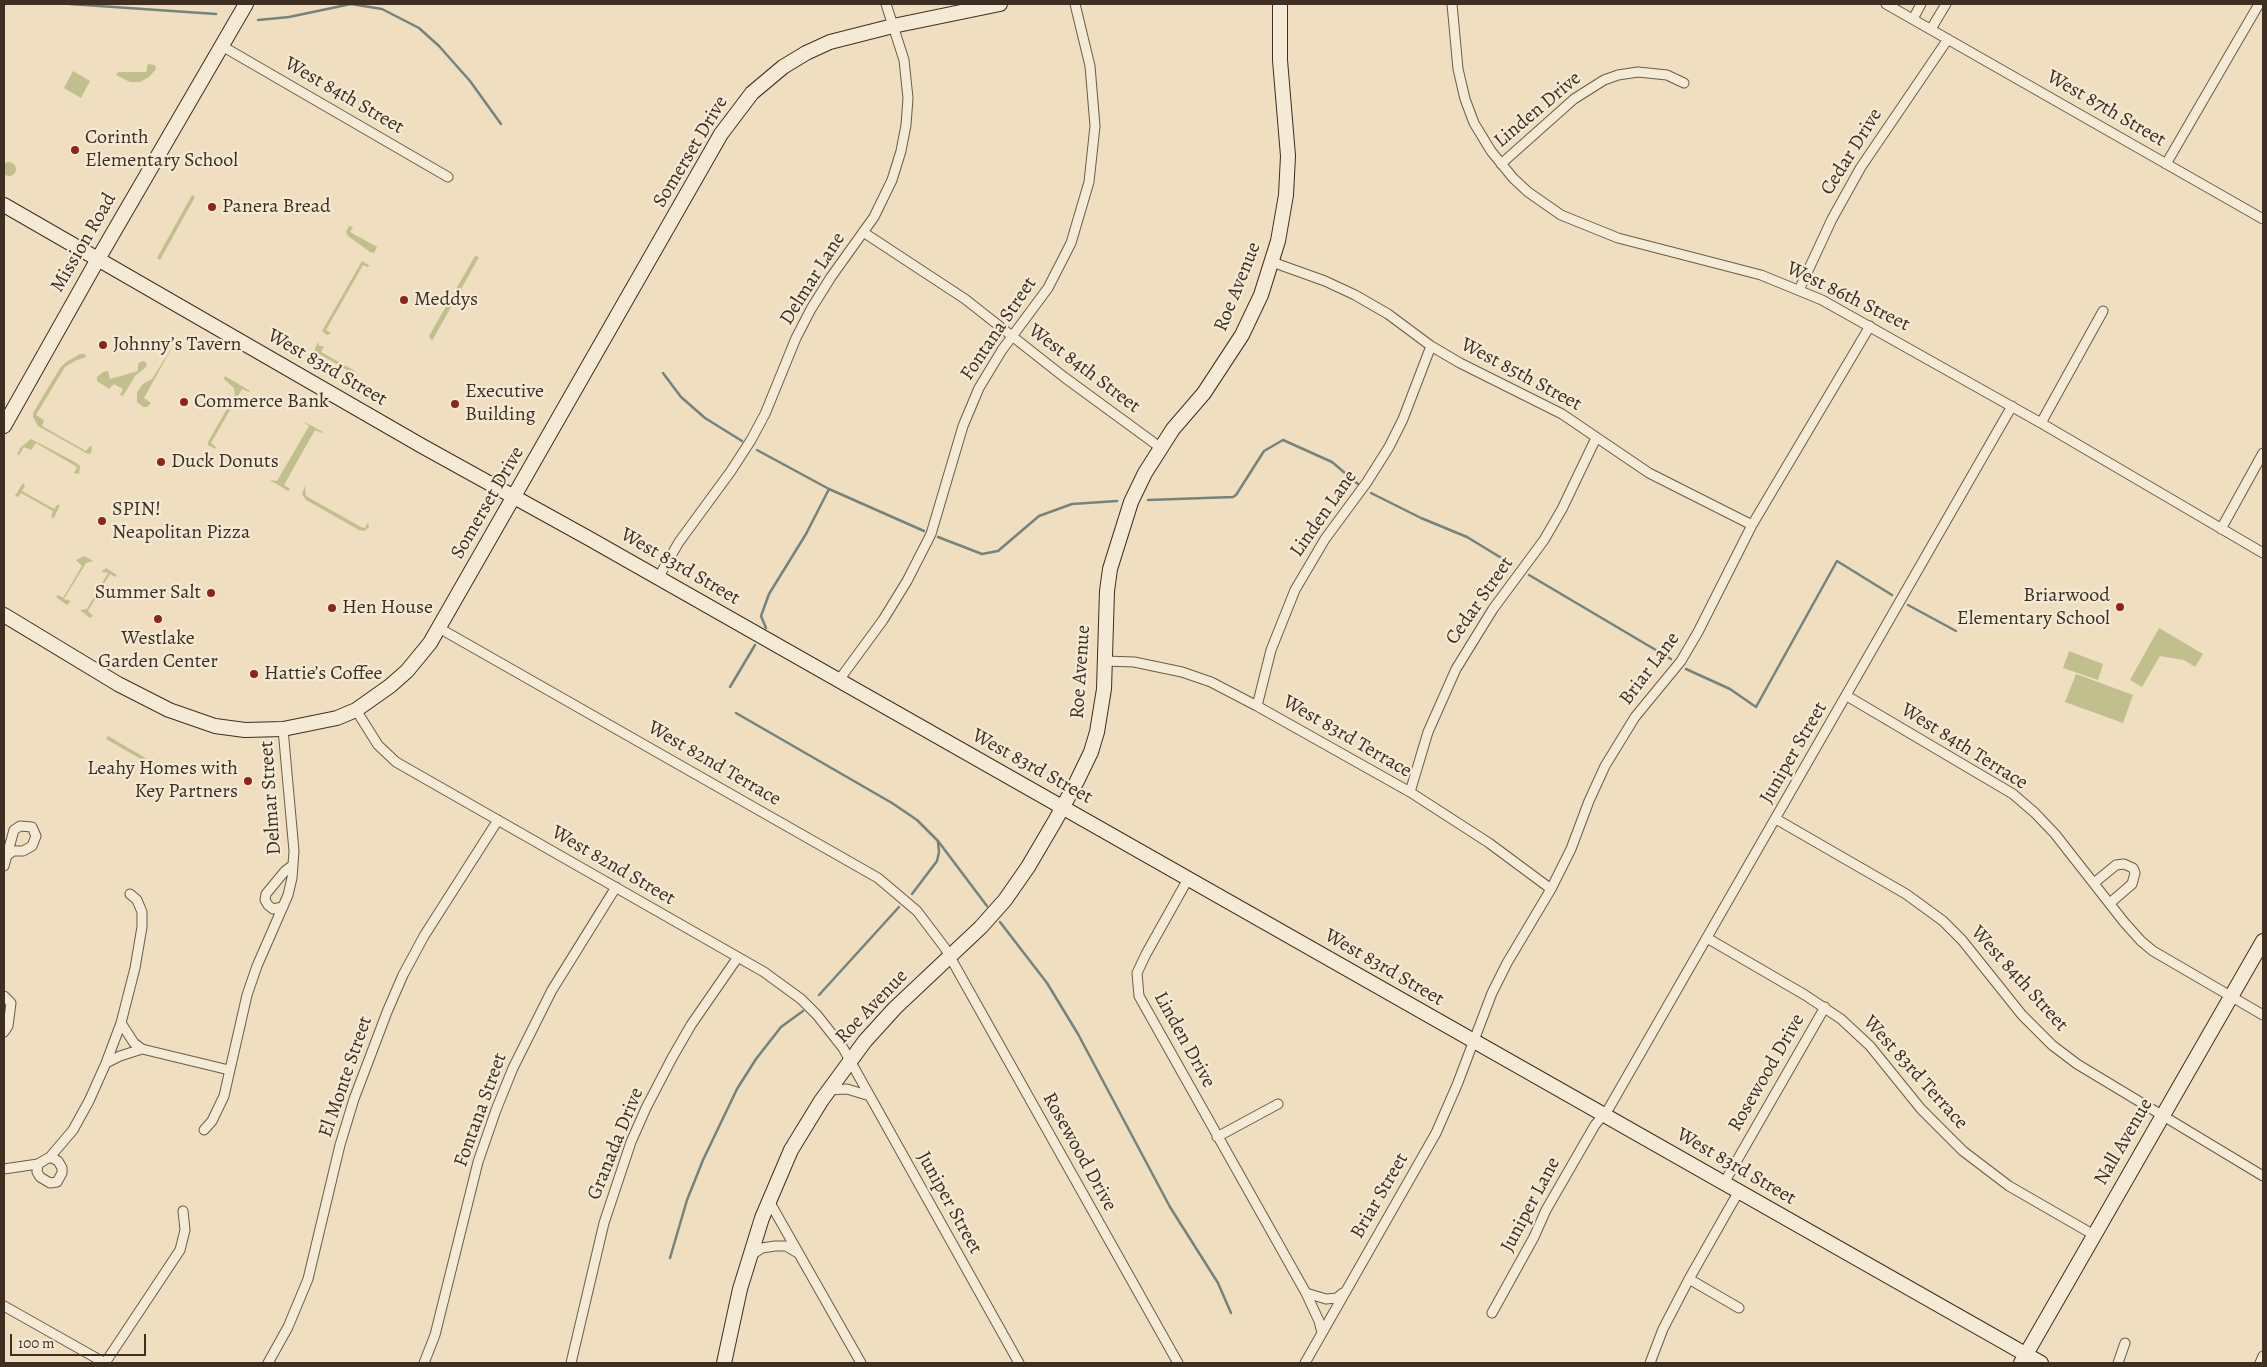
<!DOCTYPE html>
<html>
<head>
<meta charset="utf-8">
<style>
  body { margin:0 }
  #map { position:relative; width:2267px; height:1367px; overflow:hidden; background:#efdec0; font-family:Alegreya,serif }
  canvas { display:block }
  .frame { position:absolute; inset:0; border:5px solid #3f2f23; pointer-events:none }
  .scale { position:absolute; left:10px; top:1334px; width:136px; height:22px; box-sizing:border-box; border:2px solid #3f2f23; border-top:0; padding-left:6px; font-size:15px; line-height:18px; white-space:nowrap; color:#3f2f23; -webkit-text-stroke:4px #f5ead6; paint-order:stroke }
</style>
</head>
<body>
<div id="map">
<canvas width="2267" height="1367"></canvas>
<div class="frame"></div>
<div class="scale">100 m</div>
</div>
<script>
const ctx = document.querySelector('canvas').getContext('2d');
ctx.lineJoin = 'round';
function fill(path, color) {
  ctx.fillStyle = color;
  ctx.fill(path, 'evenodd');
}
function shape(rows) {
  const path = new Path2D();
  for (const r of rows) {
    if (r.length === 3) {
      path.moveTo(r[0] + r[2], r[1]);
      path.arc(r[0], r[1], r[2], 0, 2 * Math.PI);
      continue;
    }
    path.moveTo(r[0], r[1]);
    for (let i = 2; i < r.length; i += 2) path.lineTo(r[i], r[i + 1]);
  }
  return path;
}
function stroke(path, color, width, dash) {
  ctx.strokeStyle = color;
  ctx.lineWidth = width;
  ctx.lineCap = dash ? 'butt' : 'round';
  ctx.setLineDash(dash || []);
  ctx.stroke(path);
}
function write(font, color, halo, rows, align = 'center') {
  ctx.font = font + ' Alegreya,serif';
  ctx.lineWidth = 4.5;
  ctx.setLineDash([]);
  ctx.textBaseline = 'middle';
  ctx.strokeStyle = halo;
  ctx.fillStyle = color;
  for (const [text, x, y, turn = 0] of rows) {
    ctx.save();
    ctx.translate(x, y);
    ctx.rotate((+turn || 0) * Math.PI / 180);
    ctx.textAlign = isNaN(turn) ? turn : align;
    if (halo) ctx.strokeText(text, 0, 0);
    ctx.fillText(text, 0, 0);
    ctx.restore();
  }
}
const green = shape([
  [148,64,155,65,156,69,149,77,140,82,130,82,116,75,118,72,146,72],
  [73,71,90,81,81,98,64,88],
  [9,169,7],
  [192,195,195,197,160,260,157,258],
  [349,226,353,227,350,232,377,247,374,253,370,252,348,236,346,232],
  [475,256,479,257,432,341,429,336],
  [362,261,370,266,367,267,363,265,326,330,331,333,327,335,322,331],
  [318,342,319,346,324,346,321,352,355,371,354,374,321,355,313,353],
  [173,346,144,398,151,403,147,407,143,407,137,402,137,392,143,384,152,379],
  [80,354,85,354,86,357,75,361,65,367,36,415,44,420,42,426,86,451,90,446,92,447,91,453,88,454,38,426,33,417,33,413,60,368,66,362],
  [143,361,147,363,146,367,135,376,123,396,120,395,123,389,114,384,109,389,97,381,97,377,103,372,108,371,110,379,138,371,138,363],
  [225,376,250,391,249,392,242,389,211,443,216,447,215,449,208,445,208,442,235,395,234,388,224,379],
  [303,421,323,432,322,433,315,430,284,485,290,489,288,491,270,480,277,481,309,426],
  [31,439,75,462,80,466,79,474,74,473,77,467,36,443,31,450,24,447,19,455,17,454,21,447],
  [23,483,25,486,22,491,54,509,57,505,60,505,54,518,51,517,53,511,21,493,18,497,15,496],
  [305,486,306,496,361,527,365,528,368,523,369,527,364,531,359,530,306,500,302,494],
  [84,556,93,561,86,563,64,599,71,601,67,605,56,597,58,595,63,598,82,566,76,560],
  [106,568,117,575,115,577,110,574,88,611,93,616,90,618,80,610,87,609,108,573,101,572],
  [2159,628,2203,654,2195,667,2184,660,2160,656,2142,687,2130,680],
  [2069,651,2103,664,2098,680,2063,668],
  [2076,674,2133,695,2123,723,2065,702],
  [108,736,166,770,165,773,106,739]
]);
const stream = shape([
  [70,4,216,14],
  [258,20,289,17,351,4,382,9,419,28,439,46,470,81,501,124],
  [663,373,681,397,705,418,742,441],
  [757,450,829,489,806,534,769,594,761,616,766,628],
  [829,489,924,531],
  [1371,493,1421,518,1467,537,1513,565],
  [1148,500,1233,497,1236,495,1264,451,1283,440,1332,462,1358,484],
  [938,537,982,554,998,551,1039,516,1072,504,1117,501],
  [1529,575,1671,659],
  [1908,605,1956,631],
  [1686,669,1730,689,1756,707,1837,561,1892,595],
  [730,687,755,645],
  [736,713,892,803,917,820,938,841,987,906],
  [912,894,937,861,939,852,938,842],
  [1000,922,1047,983,1078,1034,1170,1207,1218,1283,1231,1313],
  [819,995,899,907],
  [670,1258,687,1200,703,1160,737,1089,756,1059,781,1027,803,1011]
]);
const street = shape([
  [1452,4,1458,69,1465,99,1474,123,1491,151,1513,178,1528,192,1561,215,1618,238,1761,275,1822,300,2041,423,2263,553],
  [1886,4,2263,219],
  [1913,19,1921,4],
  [1931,29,1946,4],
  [222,46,448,177],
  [1501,164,1574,99,1604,80,1618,75,1638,72,1667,75,1684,83],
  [2166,164,2259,4],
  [863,232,965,299,1064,377,1161,448],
  [1272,262,1325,281,1355,295,1388,314,1431,346,1460,363,1562,414,1649,473,1752,525],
  [1799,290,1832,219,1861,167,1948,39],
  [2041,423,2103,311],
  [2221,529,2263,453],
  [658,578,679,542,731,471,751,440,765,414,796,338,811,309,831,277,874,217,892,180,901,151,906,125,908,98,904,60,886,4],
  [439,628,878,878,917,911,945,948,1178,1363],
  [1105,661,1134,662,1182,672,1211,682,1257,706,1410,792,1489,843,1551,889],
  [839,680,883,620,907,581,931,534,963,426,979,388,1002,350,1048,288,1071,243,1089,182,1095,126,1090,66,1075,4],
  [1847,696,2013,794,2035,813,2055,834,2124,922,2141,941,2153,951,2263,1015],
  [1257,706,1271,650,1295,590,1325,539,1367,482,1389,447,1403,419,1431,346],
  [356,710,378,745,396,762,764,972,801,999,817,1015,843,1048,1019,1363],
  [1410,792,1428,732,1456,669,1493,609,1544,540,1562,509,1596,438],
  [1776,819,1906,894,1943,921,1962,940,2022,1015,2052,1045,2077,1064,2263,1176],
  [4,866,14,830,20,826,32,827,36,836,32,846,23,851,13,851,8,855],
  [1188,879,1146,954,1137,973,1139,996,1306,1293,1319,1321,1322,1333],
  [2094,883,2116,865,2124,864,2133,868,2135,873,2132,884,2110,903],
  [283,907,273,909,268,905,265,900,266,894,285,871,293,865],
  [1707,938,1805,995,1841,1019,1870,1046,1921,1109,1963,1151,2009,1186,2094,1235],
  [4,996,11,1003,8,1026,4,1032],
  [121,1023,134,1043,142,1049,229,1070],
  [106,1063,120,1056,142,1049],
  [828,1090,847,1089,870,1096],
  [204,1130,212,1121,224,1096,247,995,257,966,288,895,292,878,294,851,283,729],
  [1217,1137,1278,1104],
  [38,1164,37,1172,40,1177,50,1183,57,1182,62,1173,62,1168,58,1161,50,1157],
  [4,1169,38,1164,50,1157,73,1130,89,1101,106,1063,121,1023,135,968,142,927,142,912,137,900,130,894],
  [1724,1183,1825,1007],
  [769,1201,861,1363],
  [750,1256,762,1248,775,1246,786,1246,798,1253],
  [1689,1279,1739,1308],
  [1306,1293,1326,1299,1337,1298,1343,1293],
  [4,1306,105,1363],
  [1492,1313,1534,1237,1546,1210,1595,1125,1609,1108,2012,406],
  [105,1363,180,1250,185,1230,183,1211],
  [268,1363,288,1327,308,1279,340,1145,354,1099,387,1012,403,975,424,936,498,820],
  [424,1363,435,1335,478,1162,496,1110,513,1068,552,990,616,887],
  [571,1363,604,1223,631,1142,646,1108,672,1058,691,1025,738,957],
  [1305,1363,1436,1133,1457,1085,1492,993,1507,963,1551,889,1571,849,1589,801,1605,766,1635,717,1681,661,1698,632,1752,525,1870,326],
  [1650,1363,1663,1329,1689,1279,1739,1191],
  [2118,1363,2125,1343],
  [2260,1363,2263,1356]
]);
const secondary = shape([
  [4,205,422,446,590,539,2041,1363],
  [4,426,98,259,246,4],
  [4,615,118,684,169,710,215,726,245,730,283,729,337,718,356,710,390,686,407,671,430,643,721,134,752,93,783,67,806,53,830,42,893,26,1000,4],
  [724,1363,740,1289,762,1218,791,1150,821,1101,865,1041,895,1008,981,927,1005,900,1028,867,1055,821,1077,781,1091,752,1097,732,1104,689,1107,591,1110,569,1131,502,1145,473,1173,429,1204,393,1242,335,1261,295,1278,241,1286,195,1288,156,1280,60,1280,4],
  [2021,1363,2263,941]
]);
const markers = [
  [75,150,5,"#8f2418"],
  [212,207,5,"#8f2418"],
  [404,300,5,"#8f2418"],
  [103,345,5,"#8f2418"],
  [184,402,5,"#8f2418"],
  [455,404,5,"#8f2418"],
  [161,462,5,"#8f2418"],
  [102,521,5,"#8f2418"],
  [211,593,5,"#8f2418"],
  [2120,607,5,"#8f2418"],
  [332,608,5,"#8f2418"],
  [158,619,5,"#8f2418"],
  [254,674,5,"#8f2418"],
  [248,781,5,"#8f2418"]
];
const streetNames = [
  ["West 84th Street",344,96,30],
  ["West 87th Street",2106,109,30],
  ["Linden Drive",1538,110,-40],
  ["Somerset Drive",691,152,-59],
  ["Cedar Drive",1852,152,-58],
  ["Mission Road",84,243,-60],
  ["Delmar Lane",813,279,-58],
  ["Roe Avenue",1238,287,-68],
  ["West 86th Street",1848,297,26],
  ["Fontana Street",999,329,-56],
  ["West 83rd Street",327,368,30],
  ["West 84th Street",1084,369,37],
  ["West 85th Street",1521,375,28],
  ["Somerset Drive",488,503,-60],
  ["Linden Lane",1324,514,-55],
  ["West 83rd Street",680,567,30],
  ["Cedar Street",1480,601,-55],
  ["Briar Lane",1650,669,-53],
  ["Roe Avenue",1081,672,-86],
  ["West 83rd Terrace",1347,737,30],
  ["West 84th Terrace",1964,747,32],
  ["Juniper Street",1794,753,-60],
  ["West 82nd Terrace",714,764,30],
  ["West 83rd Street",1032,767,29],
  ["Delmar Street",271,798,-94],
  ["West 82nd Street",613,866,30],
  ["West 83rd Street",1384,968,30],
  ["West 84th Street",2019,979,48],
  ["Roe Avenue",872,1007,-46],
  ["Linden Drive",1184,1040,61],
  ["Rosewood Drive",1767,1073,-60],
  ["West 83rd Terrace",1915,1073,48],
  ["El Monte Street",346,1077,-71],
  ["Fontana Street",481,1110,-70],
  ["Nall Avenue",2124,1142,-60],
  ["Granada Drive",616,1144,-68],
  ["Rosewood Drive",1079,1152,61],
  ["West 83rd Street",1736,1167,30],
  ["Briar Street",1380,1196,-60],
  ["Juniper Street",949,1203,61],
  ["Juniper Lane",1531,1205,-62]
];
const poiNames = [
  ["Corinth",85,138],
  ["Elementary School",85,161],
  ["Panera Bread",222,207],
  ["Meddys",414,300],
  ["Johnny’s Tavern",113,345],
  ["Executive",465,392],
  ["Building",465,415],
  ["Commerce Bank",194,402],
  ["Duck Donuts",171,462],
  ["SPIN!",112,510],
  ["Neapolitan Pizza",112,533],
  ["Summer Salt",201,593,"right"],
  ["Briarwood",2110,596,"right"],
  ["Elementary School",2110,619,"right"],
  ["Hen House",342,608],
  ["Westlake",158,639,"center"],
  ["Garden Center",158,662,"center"],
  ["Hattie’s Coffee",264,674],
  ["Leahy Homes with",238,769,"right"],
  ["Key Partners",238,792,"right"]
];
fill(green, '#c0bf8d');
stroke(stream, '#76837c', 2.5);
stroke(street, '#6b5b4a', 11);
stroke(secondary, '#3f2f23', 16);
stroke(street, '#f5ead6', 9);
stroke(secondary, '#f5ead6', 14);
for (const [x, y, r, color] of markers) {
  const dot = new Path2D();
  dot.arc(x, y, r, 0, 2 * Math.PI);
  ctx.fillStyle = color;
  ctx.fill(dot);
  stroke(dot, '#f5ead6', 2);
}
write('20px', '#3f2f23', '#f5ead6', streetNames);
write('20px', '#3f2f23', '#f5ead6', poiNames, 'left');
</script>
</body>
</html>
